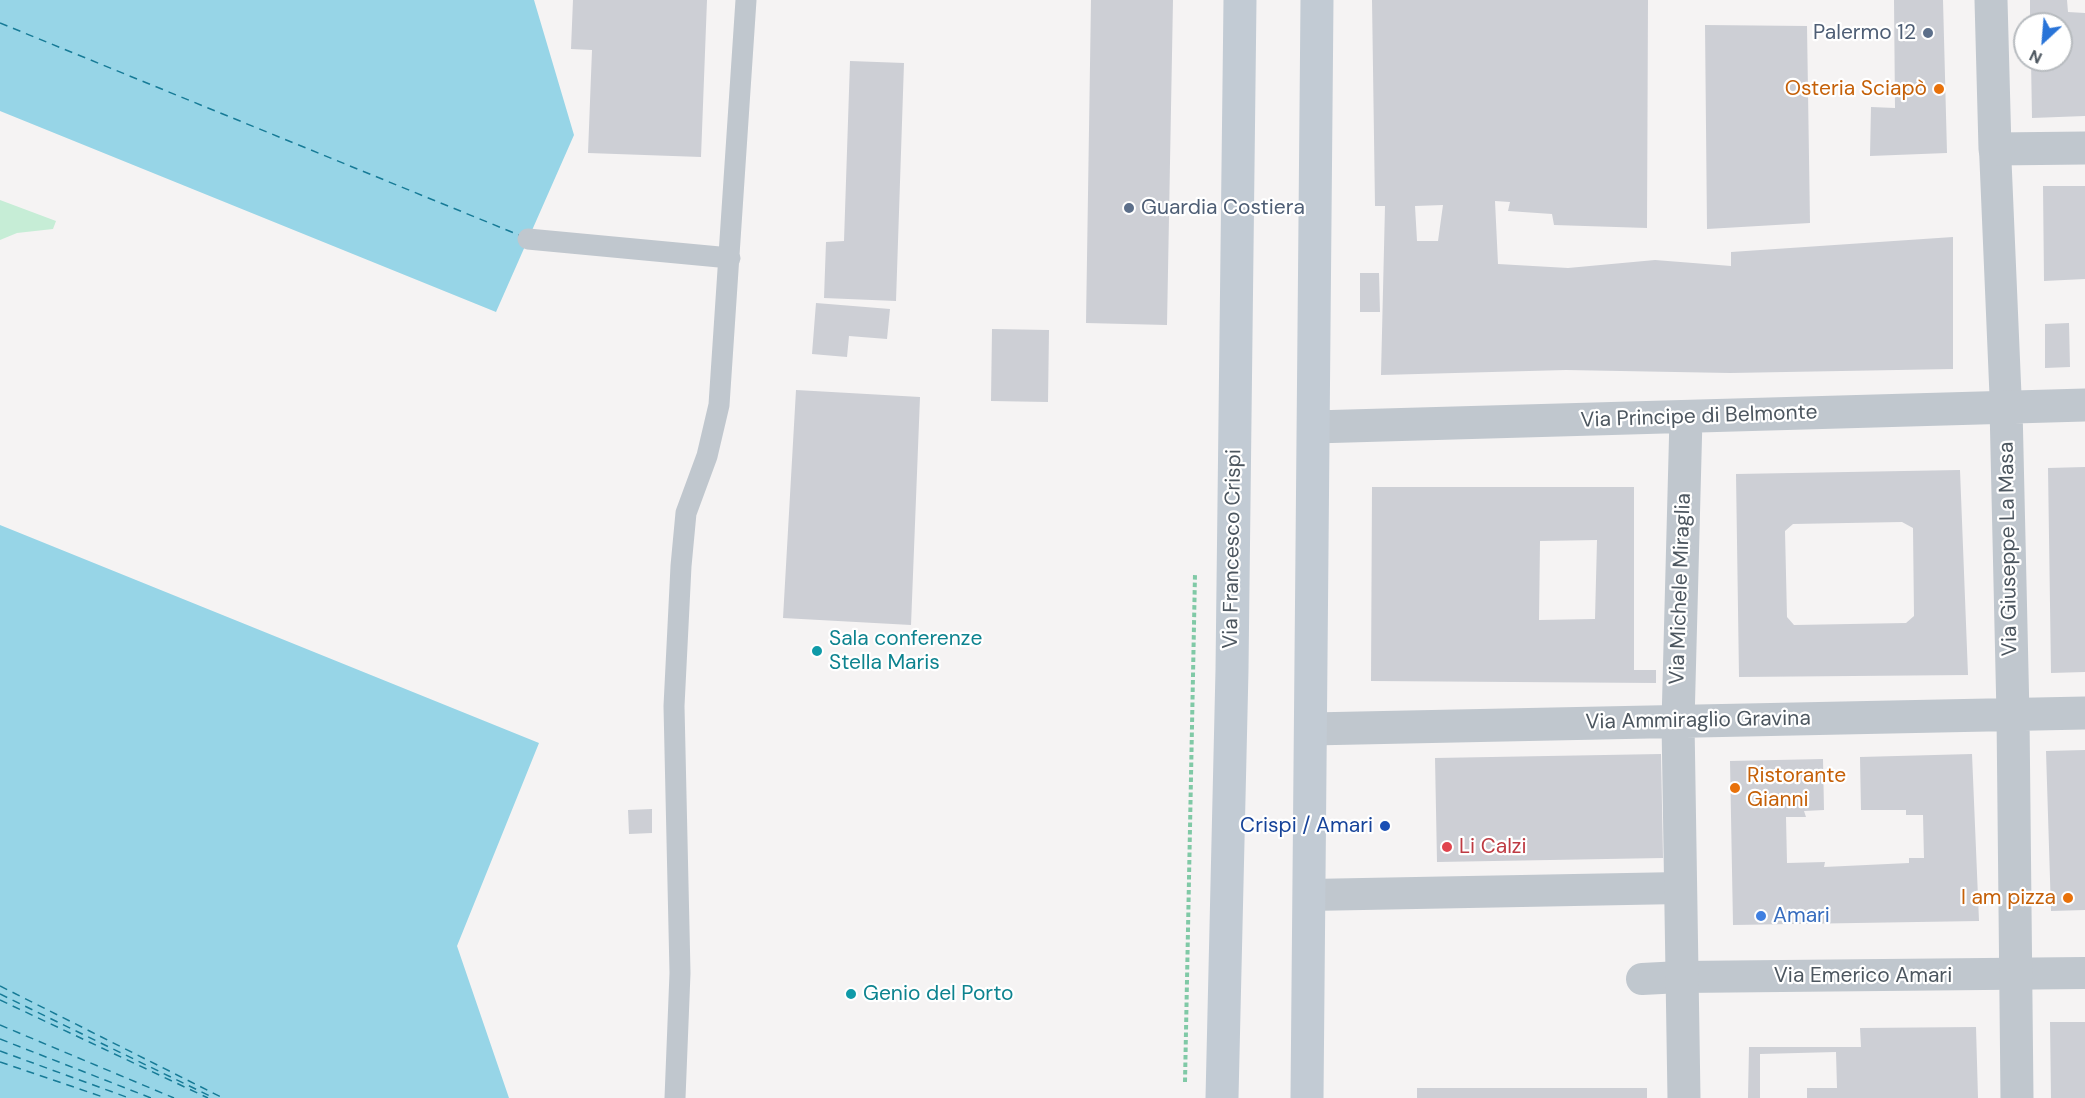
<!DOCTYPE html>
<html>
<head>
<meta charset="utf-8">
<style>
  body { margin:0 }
  #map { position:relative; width:2085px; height:1098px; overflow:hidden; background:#f5f3f3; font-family:"DM Sans",sans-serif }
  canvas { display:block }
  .north { position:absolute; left:2013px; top:12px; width:60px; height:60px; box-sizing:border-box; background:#fff; border:2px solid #b7bbbf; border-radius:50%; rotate:206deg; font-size:16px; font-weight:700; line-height:24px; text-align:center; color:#4c565f }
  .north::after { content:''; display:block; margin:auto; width:21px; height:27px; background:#2974d8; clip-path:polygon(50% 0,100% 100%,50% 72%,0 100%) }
</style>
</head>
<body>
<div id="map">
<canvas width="2085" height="1098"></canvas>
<div class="north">N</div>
</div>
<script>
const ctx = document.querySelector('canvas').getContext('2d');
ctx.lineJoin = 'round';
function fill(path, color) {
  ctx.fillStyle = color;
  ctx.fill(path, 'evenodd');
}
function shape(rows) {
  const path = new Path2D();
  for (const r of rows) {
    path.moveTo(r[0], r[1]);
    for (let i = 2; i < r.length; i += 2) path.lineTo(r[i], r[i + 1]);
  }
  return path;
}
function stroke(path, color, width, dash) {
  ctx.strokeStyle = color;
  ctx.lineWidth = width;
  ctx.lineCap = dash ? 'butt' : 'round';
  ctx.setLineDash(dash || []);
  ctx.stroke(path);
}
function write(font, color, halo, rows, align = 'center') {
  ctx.font = font + ' "DM Sans",sans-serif';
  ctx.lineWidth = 4.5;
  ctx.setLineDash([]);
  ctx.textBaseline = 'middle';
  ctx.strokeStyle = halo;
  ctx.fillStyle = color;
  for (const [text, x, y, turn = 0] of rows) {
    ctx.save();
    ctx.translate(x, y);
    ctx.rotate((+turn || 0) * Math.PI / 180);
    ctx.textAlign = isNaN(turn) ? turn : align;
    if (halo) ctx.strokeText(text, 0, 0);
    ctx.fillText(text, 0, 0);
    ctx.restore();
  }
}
const green = shape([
  [0,200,56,221,53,229,17,233,0,240]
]);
const water = shape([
  [0,0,534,0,574,135,496,312,0,111],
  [0,525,539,743,457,946,509,1098,0,1098]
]);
const ferry = shape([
  [0,23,519,235],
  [0,986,223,1098],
  [0,994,214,1098],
  [0,1000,208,1098],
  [0,1025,174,1098],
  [0,1039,151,1098],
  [0,1051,129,1098],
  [0,1062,106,1098]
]);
const building = shape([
  [573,0,707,0,701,157,588,153,592,50,571,49],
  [1091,0,1173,0,1167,325,1086,323],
  [1372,0,1648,0,1647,228,1554,225,1552,214,1508,211,1510,202,1495,201,1498,264,1568,268,1655,260,1731,266,1731,252,1953,237,1953,369,1730,373,1566,370,1381,375,1385,206,1375,206],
  [1443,205,1438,241,1417,241,1415,206],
  [1894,0,1943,0,1947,153,1870,156,1871,107,1895,108],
  [2030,0,2067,0,2068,12,2085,13,2085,116,2032,118,2031,60,2061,60,2061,24,2030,24],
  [1705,25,1807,26,1810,223,1707,229],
  [850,61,904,63,896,301,824,298,826,242,844,241],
  [2043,186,2085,186,2085,279,2044,281],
  [1360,273,1379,273,1380,312,1360,312],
  [816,303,890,309,887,339,849,336,847,357,812,354],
  [2069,323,2070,367,2045,368,2045,324],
  [992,329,1049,330,1048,402,991,401],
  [796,390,920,397,911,625,783,618],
  [2085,467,2085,672,2051,673,2048,468],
  [1960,470,1968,675,1739,677,1736,474],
  [1902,522,1913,528,1914,616,1906,623,1794,625,1787,617,1785,531,1793,524],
  [1372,487,1634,487,1634,670,1656,670,1656,683,1371,681],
  [1597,540,1595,619,1539,620,1540,541],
  [2085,750,2085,910,2051,911,2046,751],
  [1661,754,1663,858,1437,862,1435,758],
  [1972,754,1979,921,1733,925,1730,761,1823,759,1824,810,1804,811,1806,817,1786,817,1787,863,1825,862,1824,867,1909,863,1909,858,1924,858,1923,815,1906,815,1906,810,1861,810,1860,757],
  [652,809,652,833,629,834,628,810],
  [2050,1022,2085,1022,2085,1098,2051,1098],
  [1976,1027,1978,1098,1807,1098,1807,1088,1837,1088,1836,1052,1760,1054,1760,1098,1748,1098,1749,1047,1861,1047,1860,1028],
  [1417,1088,1647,1088,1647,1098,1417,1098]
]);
const path = shape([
  [1185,1082,1195,574]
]);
const service = shape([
  [528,239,730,258],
  [675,1098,680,973,674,706,681,566,686,513,707,456,719,405,746,0]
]);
const pedestrian = shape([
  [1995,149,2006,407],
  [1310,895,1680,888],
  [1642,979,1681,977,2085,973]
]);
const minor = shape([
  [1991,0,1995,149,2085,148],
  [2006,407,2013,715,2017,1098],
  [1314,427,2085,405],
  [1311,729,2085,713],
  [1684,1098,1678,722,1686,418]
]);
const secondary = shape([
  [1222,1098,1232,670,1240,0],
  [1307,1098,1317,0]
]);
const markers = [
  [1928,33,6,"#5c6f8a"],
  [1939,89,6,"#e8710a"],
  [1129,208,6,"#5c6f8a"],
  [817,651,6,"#0f9aa8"],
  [1735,788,6,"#e8710a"],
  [1385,826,6,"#1a4fb4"],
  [1447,847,6,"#e0444e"],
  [2068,898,6,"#e8710a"],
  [1761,916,6,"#3f7fe0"],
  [851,994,6,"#0f9aa8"]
];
const serviceNames = [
  ["Palermo 12",1916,33],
  ["Guardia Costiera",1141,208,"left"]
];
const foodNames = [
  ["Osteria Sciapò",1927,89],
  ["Ristorante",1747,776,"left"],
  ["Gianni",1747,800,"left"],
  ["I am pizza",2056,898]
];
const streetNames = [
  ["Via Principe di Belmonte",1699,417,-2],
  ["Via Francesco Crispi",1233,549,-89],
  ["Via Giuseppe La Masa",2009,549,-91],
  ["Via Michele Miraglia",1681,589,-88],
  ["Via Ammiraglio Gravina",1698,721,-1],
  ["Via Emerico Amari",1863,976]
];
const cultureNames = [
  ["Sala conferenze",829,639],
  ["Stella Maris",829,663],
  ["Genio del Porto",863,994]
];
const transitNames = [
  ["Crispi / Amari",1373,826]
];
const healthNames = [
  ["Li Calzi",1459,847]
];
const shopNames = [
  ["Amari",1773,916]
];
fill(green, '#c6edd6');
fill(water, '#97d5e7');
stroke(ferry, '#177b97', 1.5, [8, 6]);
fill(building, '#cdcfd5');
stroke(path, '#80c9a6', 4, [4.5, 3]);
stroke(service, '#c0c7ce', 21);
stroke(pedestrian, '#c0c7ce', 32);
stroke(minor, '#c0c7ce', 33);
stroke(secondary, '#c2cbd4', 33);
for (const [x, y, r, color] of markers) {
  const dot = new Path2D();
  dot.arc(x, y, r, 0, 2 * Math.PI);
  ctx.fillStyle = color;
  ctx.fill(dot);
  stroke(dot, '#fff', 2);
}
write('21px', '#4e5e75', '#fff', serviceNames, 'right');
write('21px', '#c56008', '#fff', foodNames, 'right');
write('21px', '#4c565f', '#fff', streetNames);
write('21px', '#0d838f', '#fff', cultureNames, 'left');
write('21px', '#164399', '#fff', transitNames, 'right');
write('21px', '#be3a42', '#fff', healthNames, 'left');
write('21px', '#366cbe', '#fff', shopNames, 'left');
</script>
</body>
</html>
